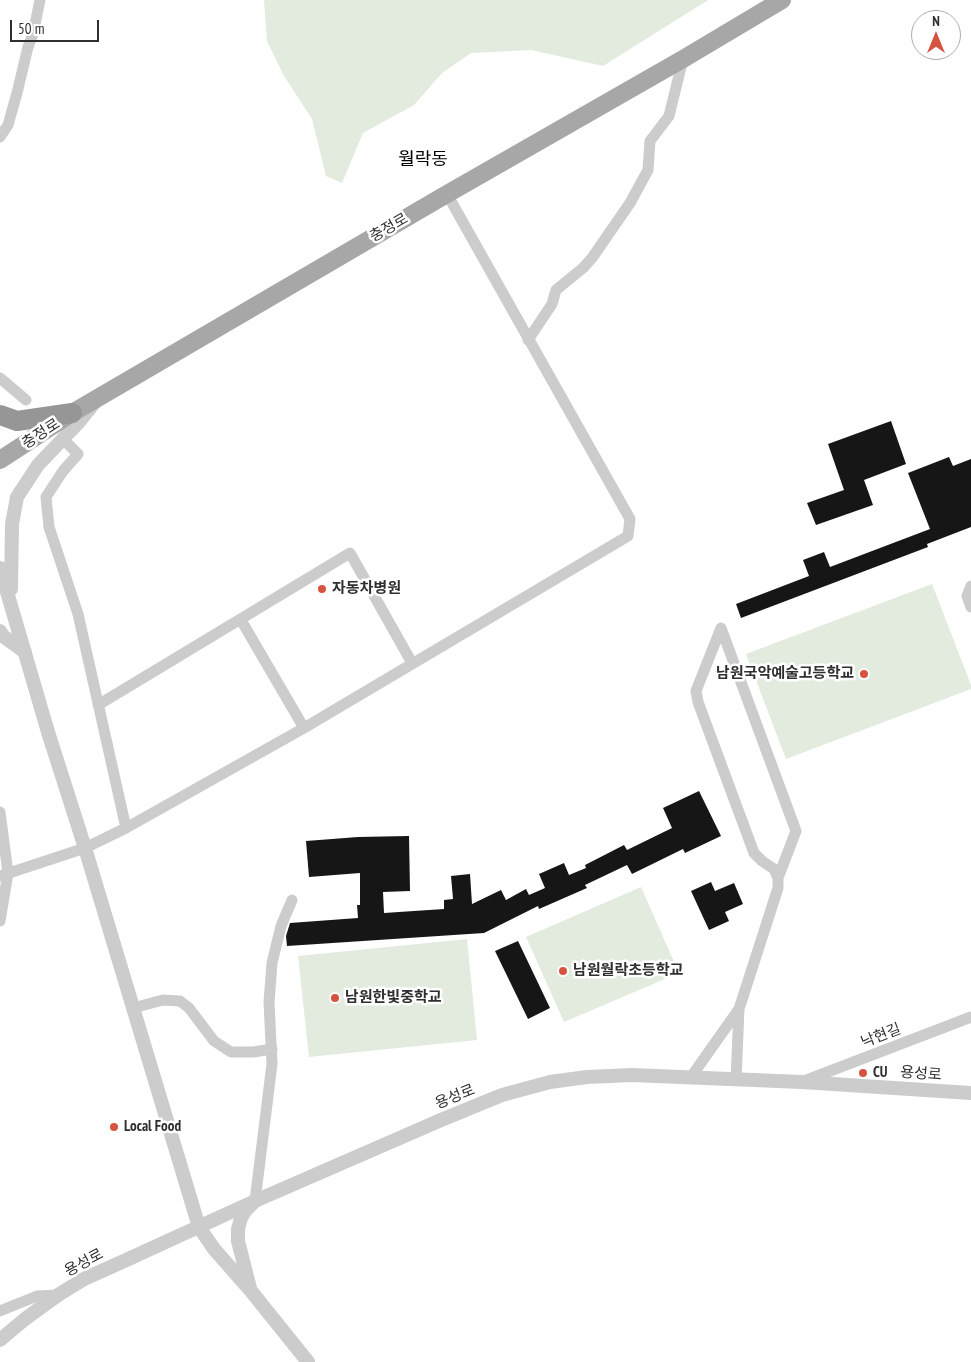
<!DOCTYPE html>
<html>
<head>
<meta charset="utf-8">
<style>
  body { margin:0 }
  #map { position:relative; width:971px; height:1362px; overflow:hidden; background:#fff; font-family:"PT Sans Narrow",sans-serif }
  canvas { display:block }
  .north { position:absolute; left:911px; top:10px; width:50px; height:50px; box-sizing:border-box; background:#fff; border:1px solid #acacac; border-radius:50%; rotate:0deg; font-size:14px; font-weight:700; line-height:20px; text-align:center; color:#2f2f2f }
  .north::after { content:''; display:block; margin:auto; width:18px; height:22px; background:#d65340; clip-path:polygon(50% 0,100% 100%,50% 72%,0 100%) }
  .scale { position:absolute; left:10px; top:20px; width:89px; height:22px; box-sizing:border-box; border:2px solid #2f2f2f; border-top:0; padding-left:6px; font-size:15px; line-height:18px; white-space:nowrap; color:#2f2f2f; -webkit-text-stroke:4px #fff; paint-order:stroke }
</style>
</head>
<body>
<div id="map">
<canvas width="971" height="1362"></canvas>
<div class="north">N</div>
<div class="scale">50 m</div>
</div>
<script>
const ctx = document.querySelector('canvas').getContext('2d');
ctx.lineJoin = 'round';
function fill(path, color) {
  ctx.fillStyle = color;
  ctx.fill(path, 'evenodd');
}
function shape(rows) {
  const path = new Path2D();
  for (const r of rows) {
    path.moveTo(r[0], r[1]);
    for (let i = 2; i < r.length; i += 2) path.lineTo(r[i], r[i + 1]);
  }
  return path;
}
function stroke(path, color, width, dash) {
  ctx.strokeStyle = color;
  ctx.lineWidth = width;
  ctx.lineCap = dash ? 'butt' : 'round';
  ctx.setLineDash(dash || []);
  ctx.stroke(path);
}
function write(font, color, halo, rows, align = 'center') {
  ctx.font = font + ' "PT Sans Narrow","Noto Sans KR",sans-serif';
  ctx.lineWidth = 5;
  ctx.setLineDash([]);
  ctx.textBaseline = 'middle';
  ctx.strokeStyle = halo;
  ctx.fillStyle = color;
  for (const [text, x, y, turn = 0] of rows) {
    ctx.save();
    ctx.translate(x, y);
    ctx.rotate((+turn || 0) * Math.PI / 180);
    ctx.textAlign = isNaN(turn) ? turn : align;
    if (halo) ctx.strokeText(text, 0, 0);
    ctx.fillText(text, 0, 0);
    ctx.restore();
  }
}
const green = shape([
  [264,0,708,0,603,66,531,50,471,53,442,73,414,105,363,133,342,183,326,176,312,119,284,76,267,41],
  [932,584,971,685,971,689,786,759,746,654],
  [641,887,679,973,564,1022,526,937],
  [467,939,477,1040,309,1057,298,956]
]);
const building = shape([
  [891,421,906,464,864,480,873,505,816,525,807,503,844,490,828,444],
  [949,457,953,466,971,459,971,527,927,544,928,547,741,618,736,604,809,576,803,560,824,552,830,567,930,529,908,473],
  [699,791,721,836,685,853,683,849,632,874,627,865,585,885,587,888,539,909,538,906,484,933,287,946,286,936,290,923,358,918,357,905,360,905,360,873,309,877,306,841,358,837,409,836,410,891,383,892,384,913,444,909,444,900,453,899,451,876,470,874,472,904,501,890,506,900,526,889,529,895,545,888,539,874,564,863,569,875,586,868,585,865,624,845,627,850,672,828,663,808],
  [711,882,715,891,734,883,743,904,725,912,729,921,709,930,691,891],
  [518,941,550,1008,528,1019,495,951]
]);
const minor = shape([
  [0,137,8,125,17,93,28,47,33,34,40,0],
  [528,340,552,304,556,290,583,268,592,258,630,203,648,170,650,141,669,116,683,59],
  [0,378,26,400],
  [68,444,78,454,63,471,46,497,49,527,78,614,126,828],
  [971,586,967,596,971,607],
  [241,620,304,728],
  [98,705,350,553,412,663],
  [0,812,8,873,0,921],
  [0,876,85,848,126,828,304,728,628,536,630,519,447,194],
  [133,1008,163,1000,180,1001,189,1008,214,1041,231,1052,253,1052,272,1049],
  [739,1009,778,888,778,878,774,869,762,861,754,853,698,702,696,691,721,628,796,831,778,878],
  [691,1077,739,1009,736,1080],
  [804,1081,971,1017],
  [255,1201,272,1064,269,1002,272,963,281,926,292,900],
  [0,1311,37,1296,58,1295]
]);
const tertiary = shape([
  [0,568,48,732,85,848,199,1227,214,1249,251,1291,308,1362],
  [11,589,12,524,17,497,38,465,79,422,95,402],
  [0,631,3,636,25,652],
  [250,1288,238,1241,238,1229,241,1218,245,1211,253,1203],
  [0,1340,25,1319,58,1295,84,1279,124,1261,255,1201,441,1120,502,1095,550,1082,587,1077,632,1075,802,1082,971,1093]
]);
const primary = shape([
  [0,460,72,413,447,194,683,59,782,0]
]);
const motorway = shape([
  [0,415,17,421,72,413]
]);
const markers = [
  [322,589,5,"#d65340"],
  [864,674,5,"#d65340"],
  [563,971,5,"#d65340"],
  [335,998,5,"#d65340"],
  [863,1073,5,"#d65340"],
  [114,1127,5,"#d65340"]
];
const streetNames = [
  ["충정로",389,228,-30],
  ["충정로",41,434,-33],
  ["낙현길",881,1036,-21],
  ["용성로",921,1074,4],
  ["용성로",455,1097,-22],
  ["용성로",84,1263,-28]
];
const poiNames = [
  ["자동차병원",332,589],
  ["남원국악예술고등학교",854,674,"right"],
  ["남원월락초등학교",573,971],
  ["남원한빛중학교",345,998],
  ["CU",873,1073],
  ["Local Food",124,1127]
];
const quarterNames = [
  ["월락동",423,160]
];
fill(green, '#e2ebde');
fill(building, '#161616');
stroke(minor, '#ccc', 11);
stroke(tertiary, '#ccc', 14);
stroke(primary, '#a7a7a7', 18);
stroke(motorway, '#969696', 20);
for (const [x, y, r, color] of markers) {
  const dot = new Path2D();
  dot.arc(x, y, r, 0, 2 * Math.PI);
  ctx.fillStyle = color;
  ctx.fill(dot);
  stroke(dot, '#fff', 2);
}
write('15px', '#2f2f2f', '#fff', streetNames);
write('bold 15px', '#2f2f2f', '#fff', poiNames, 'left');
write('18px', '#000', '#fff', quarterNames);
</script>
</body>
</html>
